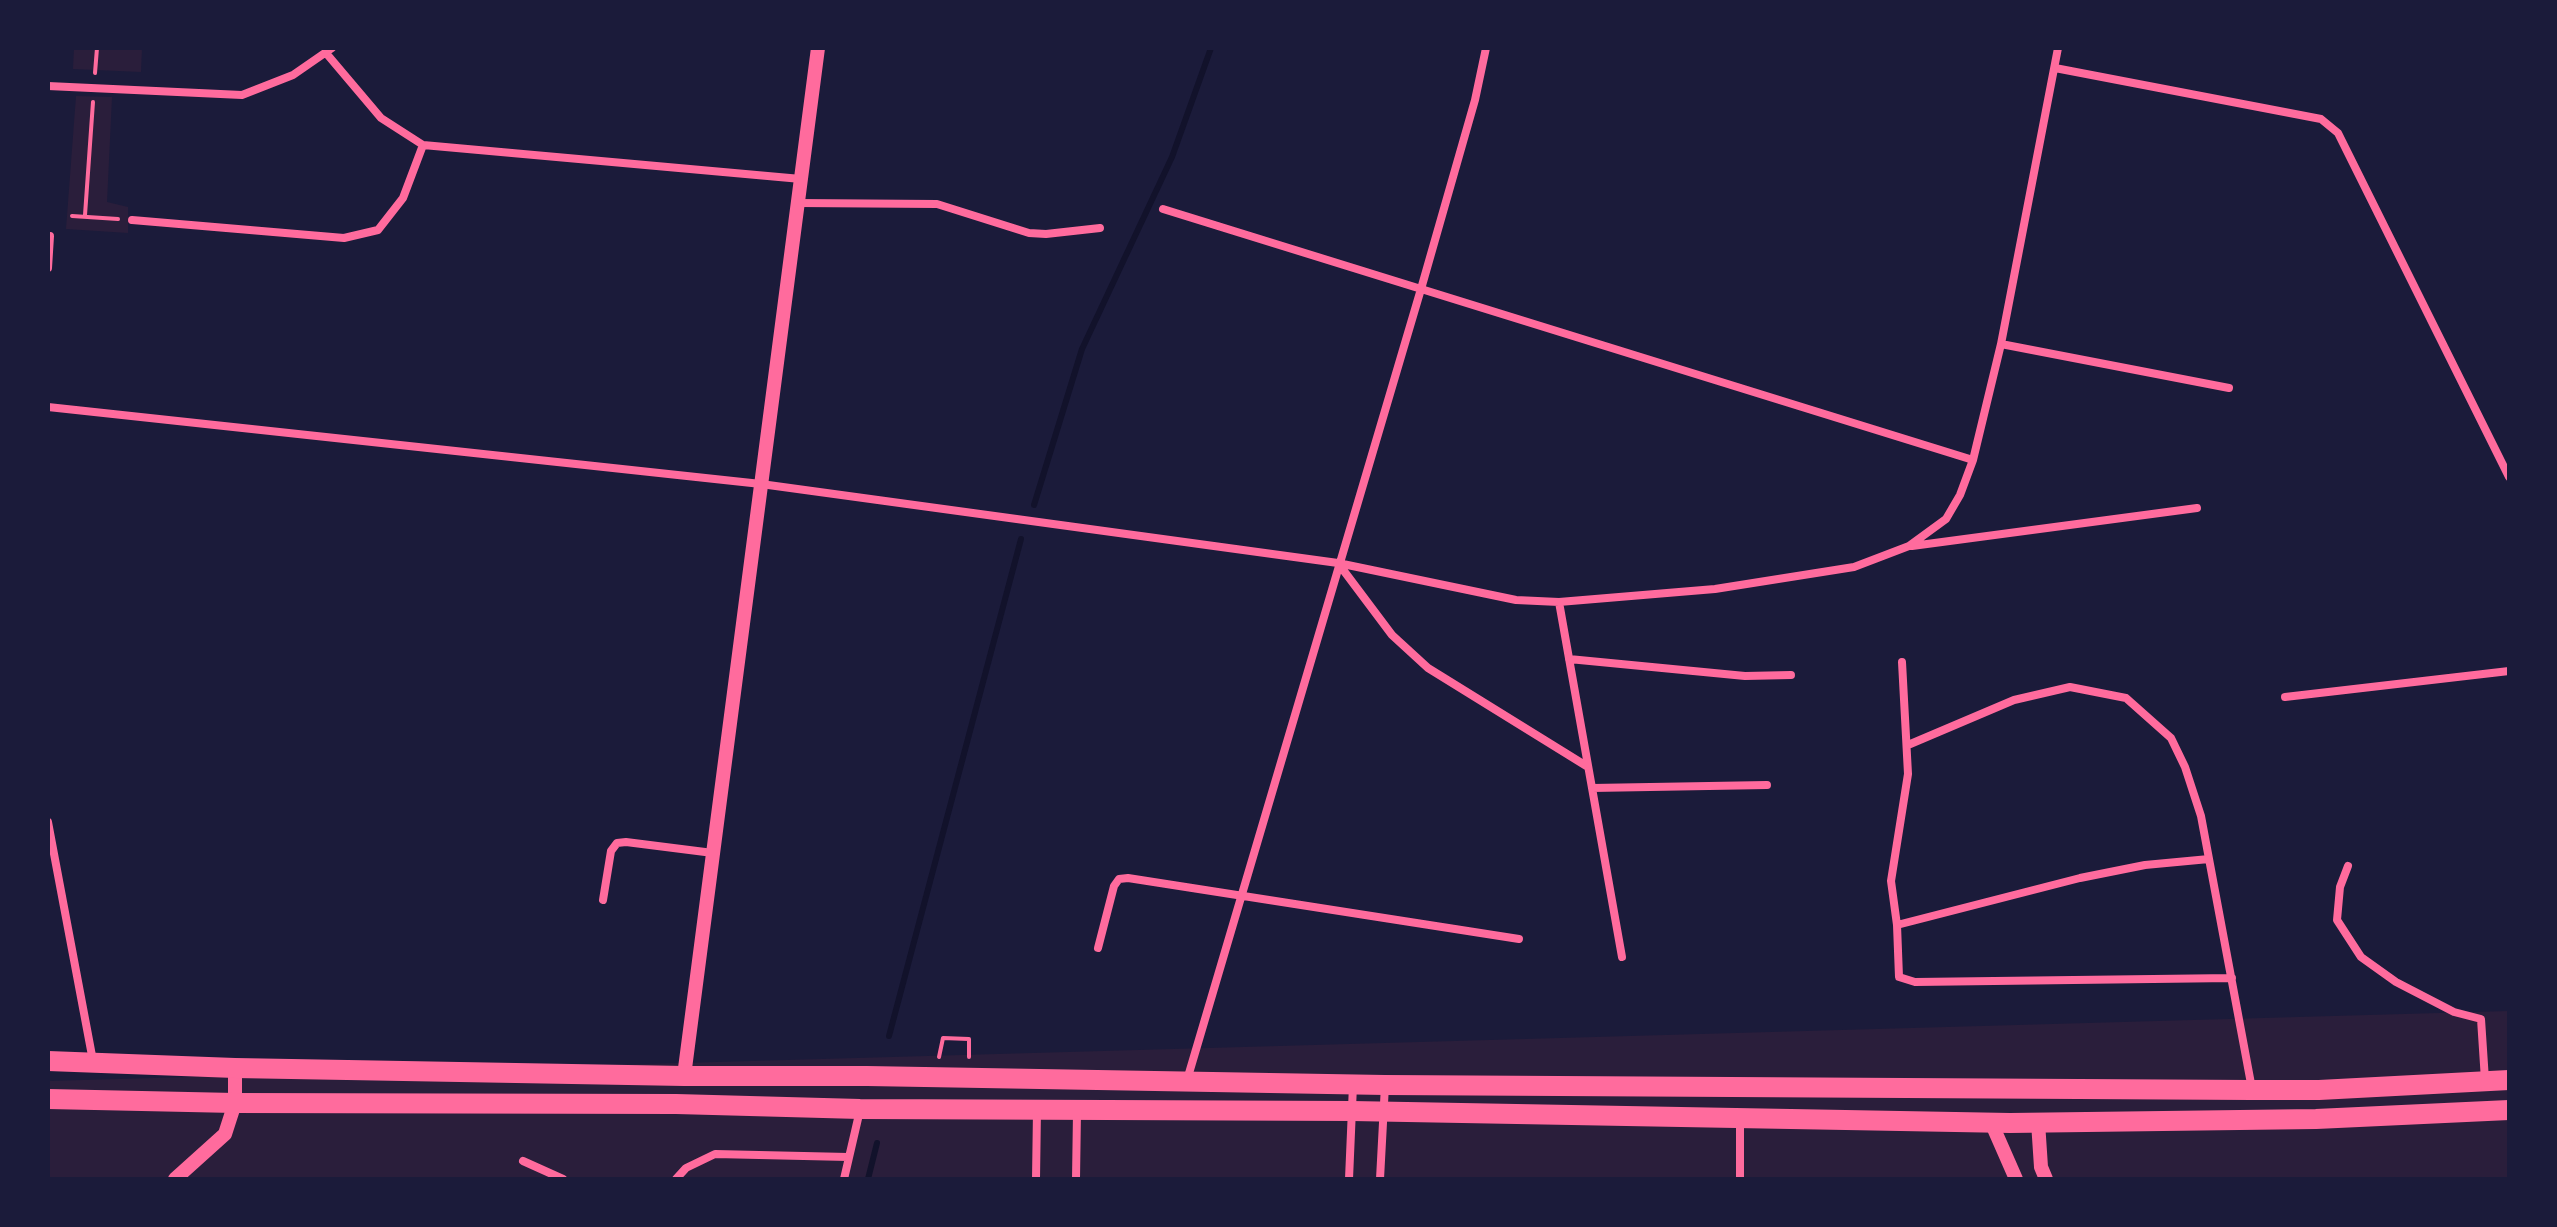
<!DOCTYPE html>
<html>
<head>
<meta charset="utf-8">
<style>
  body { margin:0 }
  #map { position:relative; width:2557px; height:1227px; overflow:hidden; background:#1b1b3a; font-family:Georgia,serif }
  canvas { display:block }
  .frame { position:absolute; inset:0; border:50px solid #1b1b3a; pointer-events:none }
</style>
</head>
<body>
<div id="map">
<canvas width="2557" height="1227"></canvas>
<div class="frame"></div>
</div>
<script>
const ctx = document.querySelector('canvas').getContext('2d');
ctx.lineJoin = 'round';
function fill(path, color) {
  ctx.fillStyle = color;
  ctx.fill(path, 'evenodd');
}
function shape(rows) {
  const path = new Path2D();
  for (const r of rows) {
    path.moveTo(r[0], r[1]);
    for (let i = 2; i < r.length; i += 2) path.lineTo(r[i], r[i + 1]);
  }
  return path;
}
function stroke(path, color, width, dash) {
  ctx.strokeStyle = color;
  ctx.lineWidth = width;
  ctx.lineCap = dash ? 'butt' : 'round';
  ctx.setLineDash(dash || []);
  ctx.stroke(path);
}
const green = shape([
  [74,48,142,48,141,72,73,69],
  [76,96,112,97,107,202,128,207,128,233,66,229],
  [2509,1011,2509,1179,48,1179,48,1081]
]);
const stream = shape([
  [1034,505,1082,349,1172,157,1211,48],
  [889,1036,1021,539],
  [868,1179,877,1143]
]);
const path = shape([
  [95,73,97,48],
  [85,215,93,102],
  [72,216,118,219],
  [939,1057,943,1038,969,1039,969,1057]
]);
const minor = shape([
  [326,53,381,118,423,145,801,179],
  [2055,68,2321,119,2338,133,2509,477],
  [48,86,242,95,293,75,332,48],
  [798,203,937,204,1029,233,1046,234,1100,228],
  [1163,209,1973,460],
  [132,220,344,238,378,230,403,198,423,145],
  [48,268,50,236],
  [2001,344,2229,388],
  [48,407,761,484,1338,563,1516,600,1559,602,1715,589,1854,567,1909,546,1946,519,1960,495,1973,460,2001,344,2058,48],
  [1912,546,2197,508],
  [1338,563,1392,635,1428,668,1588,767],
  [1559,602,1622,957],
  [1569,659,1745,676,1791,675],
  [1902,662,1908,774,1891,881,1897,925,1899,977,1915,982,2232,978],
  [2285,697,2509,671],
  [1908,745,2014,700,2070,687,2126,698,2171,738,2185,767,2201,816,2252,1089],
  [1592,788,1767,785],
  [48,822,93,1061],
  [2348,866,2340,887,2337,920,2361,957,2396,982,2454,1012,2481,1019,2485,1080],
  [603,900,611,851,617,843,626,842,713,853],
  [1897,925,2080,878,2145,865,2209,859],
  [1098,948,1114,886,1119,879,1128,878,1519,939],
  [1187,1080,1421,289,1475,100,1486,48],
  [1740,1120,1740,1179],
  [523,1161,563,1179],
  [676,1179,686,1168,715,1154,848,1157],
  [844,1179,860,1110],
  [1036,1179,1037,1110],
  [1076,1179,1077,1112],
  [1349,1179,1353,1085],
  [1380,1179,1385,1085]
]);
const tertiary = shape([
  [684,1076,818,48],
  [1991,1122,2016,1179],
  [2038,1122,2041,1167,2046,1179],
  [175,1179,225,1134,235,1103,235,1068]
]);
const primary = shape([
  [48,1061,235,1068,684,1076,867,1076,1385,1085,2252,1090,2319,1090,2509,1080],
  [48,1099,235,1103,676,1104,860,1109,1352,1111,2010,1123,2316,1119,2509,1110]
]);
fill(green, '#2a1e3b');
stroke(stream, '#12122b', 6);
stroke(path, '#ff6b9d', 4);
stroke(minor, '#ff6b9d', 8);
stroke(tertiary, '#ff6b9d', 14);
stroke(primary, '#ff6b9d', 20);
</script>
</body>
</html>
